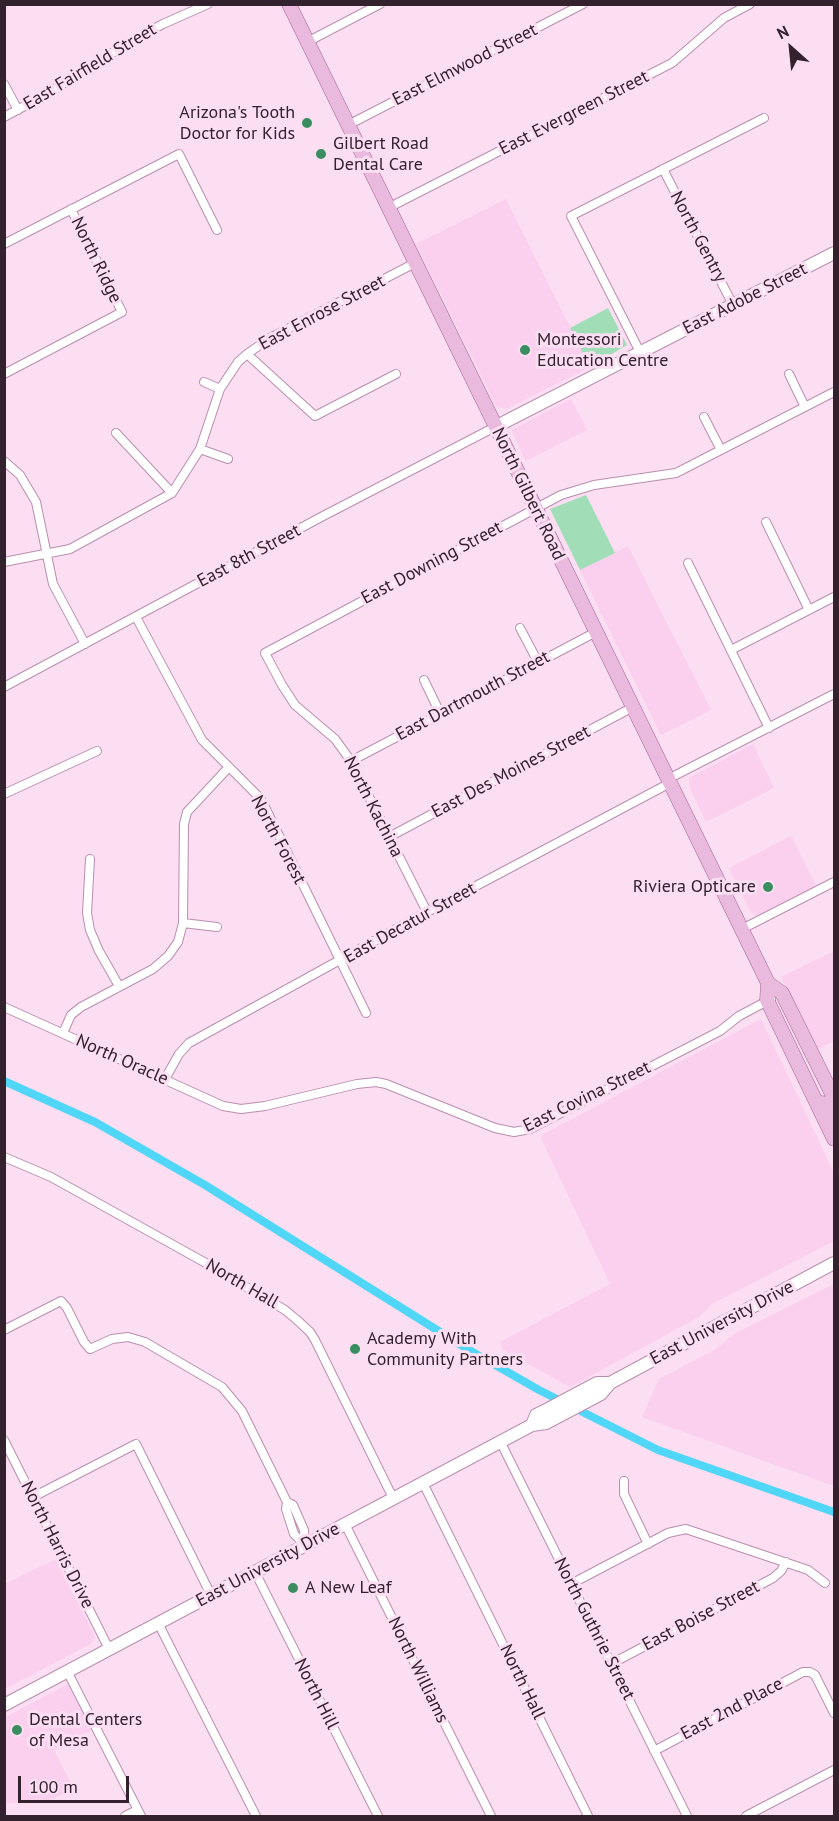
<!DOCTYPE html>
<html>
<head>
<meta charset="utf-8">
<style>
  body { margin:0 }
  #map { position:relative; width:839px; height:1821px; overflow:hidden; background:#fbdef2; font-family:"PT Sans",sans-serif }
  canvas { display:block }
  .frame { position:absolute; inset:0; border:6px solid #33212e; pointer-events:none }
  .north { position:absolute; left:761px; top:18px; width:60px; height:60px; -webkit-text-stroke:4px #fbdef2; paint-order:stroke; rotate:333deg; font-size:16px; font-weight:700; line-height:24px; text-align:center; color:#33212e }
  .north::after { content:''; display:block; margin:auto; width:21px; height:27px; background:#33212e; clip-path:polygon(50% 0,100% 100%,50% 72%,0 100%) }
  .scale { position:absolute; left:18px; top:1776px; width:111px; height:27px; box-sizing:border-box; border:3px solid #33212e; border-top:0; padding-left:8px; font-size:18px; line-height:21px; white-space:nowrap; color:#33212e; -webkit-text-stroke:4px #fbdef2; paint-order:stroke }
</style>
</head>
<body>
<div id="map">
<canvas width="839" height="1821"></canvas>
<div class="frame"></div>
<div class="north">N</div>
<div class="scale">100 m</div>
</div>
<script>
const ctx = document.querySelector('canvas').getContext('2d');
ctx.lineJoin = 'round';
function fill(path, color) {
  ctx.fillStyle = color;
  ctx.fill(path, 'evenodd');
}
function shape(rows) {
  const path = new Path2D();
  for (const r of rows) {
    path.moveTo(r[0], r[1]);
    for (let i = 2; i < r.length; i += 2) path.lineTo(r[i], r[i + 1]);
  }
  return path;
}
function stroke(path, color, width, dash) {
  ctx.strokeStyle = color;
  ctx.lineWidth = width;
  ctx.lineCap = dash ? 'butt' : 'round';
  ctx.setLineDash(dash || []);
  ctx.stroke(path);
}
function write(font, color, halo, rows, align = 'center') {
  ctx.font = font + ' "PT Sans",sans-serif';
  ctx.lineWidth = 6;
  ctx.setLineDash([]);
  ctx.textBaseline = 'middle';
  ctx.strokeStyle = halo;
  ctx.fillStyle = color;
  for (const [text, x, y, turn = 0] of rows) {
    ctx.save();
    ctx.translate(x, y);
    ctx.rotate((+turn || 0) * Math.PI / 180);
    ctx.textAlign = isNaN(turn) ? turn : align;
    if (halo) ctx.strokeText(text, 0, 0);
    ctx.fillText(text, 0, 0);
    ctx.restore();
  }
}
const built = shape([
  [506,199,590,367,506,409,496,406,416,244],
  [571,399,587,430,526,461,511,430],
  [628,546,711,710,661,735,580,570],
  [753,744,774,788,706,822,689,786,689,778],
  [791,836,816,886,756,916,751,912,729,868],
  [834,951,834,1041,817,1050,781,977],
  [761,1019,834,1173,834,1241,712,1304,699,1317,570,1387,503,1350,500,1342,610,1284,540,1136],
  [834,1284,834,1486,642,1417,659,1379,716,1349,734,1334],
  [56,1559,95,1637,92,1643,5,1689,5,1584],
  [72,1682,96,1728,54,1750,72,1786,70,1792,44,1802,5,1803,4,1718]
]);
const green = shape([
  [608,308,627,345,590,367,570,328],
  [586,495,615,553,580,570,550,509]
]);
const canal = shape([
  [4,1081,95,1122,205,1185,469,1350,539,1390,658,1450,834,1512]
]);
const street = shape([
  [307,42,380,4],
  [4,84,18,110],
  [4,117,45,95,131,41,163,24,208,4],
  [348,125,583,4],
  [663,169,733,305],
  [388,208,672,63,724,18,750,4],
  [4,244,179,154,217,230],
  [640,352,571,216,764,118],
  [247,354,315,416,396,374],
  [4,374,122,312,71,209],
  [789,374,805,407],
  [204,382,220,389],
  [704,417,721,450],
  [116,433,172,493],
  [200,449,228,459],
  [4,461,20,475,36,502,53,584,85,644],
  [766,522,809,610],
  [4,562,70,549,172,493,200,449,220,389,238,362,247,354,270,338,415,263],
  [688,563,769,728],
  [136,617,202,740,261,799,366,1013],
  [520,628,538,662],
  [731,650,834,597],
  [424,680,440,713],
  [4,687,325,515,495,427],
  [351,761,596,632],
  [668,779,834,694],
  [4,794,97,751],
  [389,837,633,707],
  [90,859,87,913,90,930,99,951,119,986],
  [427,912,351,761,335,739,295,705,282,685,265,653,561,495,594,485,676,473,834,392],
  [183,923,217,927],
  [742,929,834,882],
  [4,1007,223,1106,241,1109,265,1106,357,1084,376,1082,386,1084,495,1128,514,1132,530,1129,656,1064,720,1031,739,1016,771,999],
  [63,1033,71,1015,81,1007,153,969,168,956,178,942,183,923,184,824,187,812,229,767],
  [165,1079,179,1054,189,1043,427,912,670,783],
  [4,1157,51,1177,204,1262,285,1310,297,1320,310,1332,315,1340,393,1498],
  [4,1330,61,1301,67,1308,84,1342,90,1349,112,1339,128,1337,145,1342,222,1387,242,1411,287,1502,293,1505,304,1530,305,1545],
  [4,1440,109,1649],
  [500,1441,687,1816],
  [624,1481,624,1494,648,1544],
  [423,1483,588,1816],
  [33,1497,136,1444,211,1595],
  [287,1502,286,1509,294,1534,305,1545],
  [345,1524,491,1816],
  [255,1572,378,1816],
  [571,1584,668,1533,686,1529,808,1570,825,1583],
  [158,1623,256,1816],
  [611,1664,773,1578,781,1571,786,1562],
  [67,1671,141,1816],
  [654,1751,803,1672,810,1672,815,1675,834,1713],
  [125,1816,137,1810],
  [746,1816,834,1770]
]);
const secondary = shape([
  [495,427,834,253],
  [532,1425,536,1415,550,1408,597,1383,610,1383],
  [4,1705,532,1425,546,1423,601,1394,610,1383,834,1263]
]);
const primary = shape([
  [289,4,768,983,782,993,834,1098],
  [768,983,767,1000,834,1139],
  [817,1102,827,1104,834,1116]
]);
const markers = [
  [307,123,6,"#398d5f"],
  [321,154,6,"#398d5f"],
  [525,350,6,"#398d5f"],
  [768,887,6,"#398d5f"],
  [355,1349,6,"#398d5f"],
  [293,1588,6,"#398d5f"],
  [17,1730,6,"#398d5f"]
];
const streetNames = [
  ["East Elmwood Street",465,65,-27],
  ["East Fairfield Street",90,67,-31],
  ["East Evergreen Street",574,113,-27],
  ["North Gentry",698,237,62],
  ["North Ridge",96,260,64],
  ["East Adobe Street",745,299,-27],
  ["East Enrose Street",322,313,-28],
  ["North Gilbert Road",528,494,64],
  ["East 8th Street",249,556,-28],
  ["East Downing Street",432,563,-28],
  ["East Dartmouth Street",473,696,-28],
  ["East Des Moines Street",511,772,-28],
  ["North Kachina",373,807,63],
  ["North Forest",278,840,62],
  ["East Decatur Street",410,923,-29],
  ["North Oracle",122,1060,24],
  ["East Covina Street",587,1097,-26],
  ["North Hall",242,1284,30],
  ["East University Drive",722,1323,-28],
  ["North Harris Drive",57,1545,63],
  ["East University Drive",268,1565,-28],
  ["East Boise Street",701,1616,-28],
  ["North Guthrie Street",594,1629,63],
  ["North Williams",418,1670,64],
  ["North Hall",522,1682,64],
  ["North Hill",316,1694,63],
  ["East 2nd Place",732,1709,-28]
];
const poiNames = [
  ["Arizona's Tooth",295,113,"right"],
  ["Doctor for Kids",295,134,"right"],
  ["Gilbert Road",333,144],
  ["Dental Care",333,165],
  ["Montessori",537,340],
  ["Education Centre",537,361],
  ["Riviera Opticare",756,887,"right"],
  ["Academy With",367,1339],
  ["Community Partners",367,1360],
  ["A New Leaf",305,1588],
  ["Dental Centers",29,1720],
  ["of Mesa",29,1741]
];
fill(built, '#fbcfee');
fill(green, '#a1deb8');
stroke(canal, '#50d6f6', 8);
stroke(street, '#ba8eae', 10);
stroke(secondary, '#ba8eae', 14);
stroke(primary, '#a16592', 15);
stroke(street, '#fff', 8);
stroke(secondary, '#fff', 12);
stroke(primary, '#eab9de', 14);
for (const [x, y, r, color] of markers) {
  const dot = new Path2D();
  dot.arc(x, y, r, 0, 2 * Math.PI);
  ctx.fillStyle = color;
  ctx.fill(dot);
  stroke(dot, '#fbdef2', 2);
}
write('18px', '#33212e', '#fbdef2', streetNames);
write('18px', '#33212e', '#fbdef2', poiNames, 'left');
</script>
</body>
</html>
